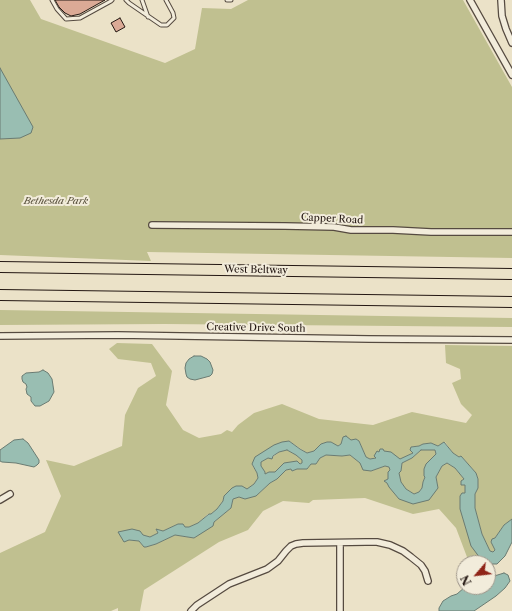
<!DOCTYPE html>
<html>
<head>
<meta charset="utf-8">
<style>
  body { margin:0 }
  #map { position:relative; width:512px; height:611px; overflow:hidden; background:#ebe2c8; font-family:"Libre Caslon Text",serif }
  canvas { display:block }
  .north { position:absolute; left:456px; top:555px; width:40px; height:40px; box-sizing:border-box; background:#f2ecdb; border:1px solid #9f978b; border-radius:50%; rotate:242deg; font-size:11px; font-weight:700; line-height:16px; text-align:center; color:#231712 }
  .north::after { content:''; display:block; margin:auto; width:14px; height:18px; background:#8f2418; clip-path:polygon(50% 0,100% 100%,50% 72%,0 100%) }
</style>
</head>
<body>
<div id="map">
<canvas width="512" height="611"></canvas>
<div class="north">N</div>
</div>
<script>
const ctx = document.querySelector('canvas').getContext('2d');
ctx.lineJoin = 'round';
function fill(path, color) {
  ctx.fillStyle = color;
  ctx.fill(path, 'evenodd');
}
function shape(rows) {
  const path = new Path2D();
  for (const r of rows) {
    path.moveTo(r[0], r[1]);
    for (let i = 2; i < r.length; i += 2) path.lineTo(r[i], r[i + 1]);
  }
  return path;
}
function stroke(path, color, width, dash) {
  ctx.strokeStyle = color;
  ctx.lineWidth = width;
  ctx.lineCap = dash ? 'butt' : 'round';
  ctx.setLineDash(dash || []);
  ctx.stroke(path);
}
function write(font, color, halo, rows, align = 'center') {
  ctx.font = font + ' "Libre Caslon Text",serif';
  ctx.lineWidth = 4;
  ctx.setLineDash([]);
  ctx.textBaseline = 'middle';
  ctx.strokeStyle = halo;
  ctx.fillStyle = color;
  for (const [text, x, y, turn = 0] of rows) {
    ctx.save();
    ctx.translate(x, y);
    ctx.rotate((+turn || 0) * Math.PI / 180);
    ctx.textAlign = isNaN(turn) ? turn : align;
    if (halo) ctx.strokeText(text, 0, 0);
    ctx.fillText(text, 0, 0);
    ctx.restore();
  }
}
const green = shape([
  [0,0,30,0,41,19,165,63,195,49,202,8,231,9,248,0,463,0,512,87,512,258,147,252,151,261,0,255],
  [0,310,512,318,512,327,165,324,0,325],
  [117,343,152,344,172,371,166,405,183,430,199,438,221,434,227,430,232,432,238,425,254,413,282,404,319,419,373,425,412,412,466,423,472,415,461,404,452,383,461,379,460,369,446,363,445,345,512,346,512,519,504,525,495,538,491,542,495,549,493,552,490,551,482,534,475,508,475,494,478,487,478,479,476,473,461,456,459,457,453,453,445,442,438,446,431,443,423,444,419,446,411,447,413,453,399,460,379,452,377,458,370,459,366,457,359,441,351,440,343,437,341,444,337,446,331,442,321,444,314,451,307,453,289,441,252,465,257,473,258,478,254,484,247,490,224,496,223,501,217,509,211,514,208,514,198,523,189,527,185,527,178,524,163,531,156,530,158,533,150,537,143,535,129,540,139,541,144,547,146,547,156,544,175,535,194,538,231,508,233,499,239,496,256,496,270,483,277,479,286,470,291,469,292,471,297,469,307,469,311,464,316,464,320,458,326,455,342,456,350,455,360,463,371,471,385,466,389,467,390,470,388,472,388,479,385,481,387,483,399,499,438,488,436,477,442,466,447,463,455,468,464,479,461,485,465,484,465,493,480,558,487,563,477,563,467,557,456,528,439,509,413,514,365,498,313,500,309,503,283,501,263,511,248,530,219,542,144,590,140,611,118,611,118,608,111,611,0,611,0,553,45,532,61,496,46,460,74,466,122,446,125,415,138,388,156,376,151,363,118,359,109,349],
  [287,450,296,455,302,460,302,463,281,466,275,472,269,472,265,475,261,466,261,462,268,458,273,457,279,452],
  [421,450,435,450,436,454,426,464,425,477,423,482,422,488,419,492,414,494,406,489,401,483,399,473,401,471,402,463,412,458]
]);
const water = shape([
  [0,68,33,127,31,133,20,138,0,139,0,68],
  [194,356,201,356,207,359,210,362,213,370,212,374,210,376,195,380,190,379,187,377,186,374,185,368,186,363,189,359,194,356],
  [43,370,48,373,52,379,54,392,49,401,40,406,35,406,31,401,31,397,27,394,26,389,27,387,26,384,23,382,22,379,22,376,26,373,39,372,43,370],
  [346,436,351,440,356,439,359,441,366,457,370,459,376,458,374,456,377,451,379,452,380,449,383,449,384,451,391,452,400,459,413,453,410,450,411,447,419,446,423,444,431,443,438,446,444,442,453,453,459,457,461,456,476,473,478,479,478,488,475,494,475,508,482,534,490,551,493,552,495,550,491,542,492,539,495,538,504,525,512,519,512,542,505,556,497,564,488,564,480,558,471,546,460,509,460,496,462,493,465,493,465,485,461,485,461,481,464,479,455,468,447,463,442,466,436,477,438,488,429,500,413,504,399,499,389,487,387,483,384,481,388,479,388,472,390,470,389,467,385,466,371,471,363,470,360,463,350,455,342,456,326,455,320,458,316,464,311,464,307,469,297,469,292,471,291,469,286,470,277,479,270,483,256,496,245,499,239,497,233,499,231,508,214,522,213,526,194,538,175,535,156,544,146,547,144,547,139,541,129,540,124,542,118,532,132,529,140,531,143,535,150,537,158,533,156,529,163,531,178,524,183,524,185,527,189,527,198,523,209,514,211,514,217,509,223,501,224,496,232,488,236,486,242,486,247,489,254,484,258,478,257,473,252,464,255,457,274,445,282,442,289,441,300,449,307,453,314,451,321,444,327,442,331,442,338,446,341,444,343,437,346,436],
  [287,450,296,455,302,460,302,463,300,464,297,461,284,463,275,472,269,472,265,474,265,472,261,466,261,462,268,458,272,459,273,456,279,452,287,450],
  [421,450,435,450,436,454,426,464,424,469,424,476,425,477,423,482,422,488,419,492,414,494,406,489,401,482,399,473,401,471,402,463,412,458,421,450],
  [23,439,28,443,39,460,39,463,37,465,34,467,16,463,2,462,0,461,0,450,14,440,23,439],
  [504,573,508,575,510,581,505,588,496,596,474,611,439,611,439,608,443,601,451,596,457,594,465,587,488,587,488,578,504,573]
]);
const building = shape([
  [55,0,105,0,80,14,71,16,65,13,59,7,55,0],
  [120,18,125,27,116,32,111,23,120,18]
]);
const service = shape([
  [52,0,57,9,66,19,80,18,111,1,112,0],
  [126,0,129,3,161,25,167,25,174,18,173,13,166,0],
  [142,0,148,17],
  [227,0,231,0]
]);
const minor = shape([
  [470,0,512,75],
  [501,0,502,16,506,29,512,43],
  [152,225,285,226,334,227,351,230,393,230,431,232,512,232],
  [0,336,118,335,369,339,512,340],
  [0,500,10,494],
  [340,543,340,611],
  [191,611,197,605,229,584,267,569,278,561,286,551,291,546,296,544,303,543,366,542,377,542,390,545,403,551,411,557,421,565,425,571,428,581]
]);
const motorway = shape([
  [0,267,512,274],
  [0,295,512,302]
]);
const parkNames = [
  ["Bethesda Park",56,201]
];
const streetNames = [
  ["Capper Road",332,219,3],
  ["West Beltway",256,270,1],
  ["Creative Drive South",256,328,1]
];
fill(green, '#c0c090');
fill(water, '#99beb2');
stroke(water, '#6a7b72', 1);
fill(building, '#dbaa96');
stroke(building, '#231712', 1);
stroke(service, '#554a40', 5);
stroke(minor, '#554a40', 8);
stroke(motorway, '#231712', 12);
stroke(service, '#f2ecdb', 3);
stroke(minor, '#f2ecdb', 5.5);
stroke(motorway, '#ebe2c8', 10);
write('italic 10px', '#5a523e', '#f2ecdb', parkNames);
write('10px', '#231712', '#f2ecdb', streetNames);
</script>
</body>
</html>
